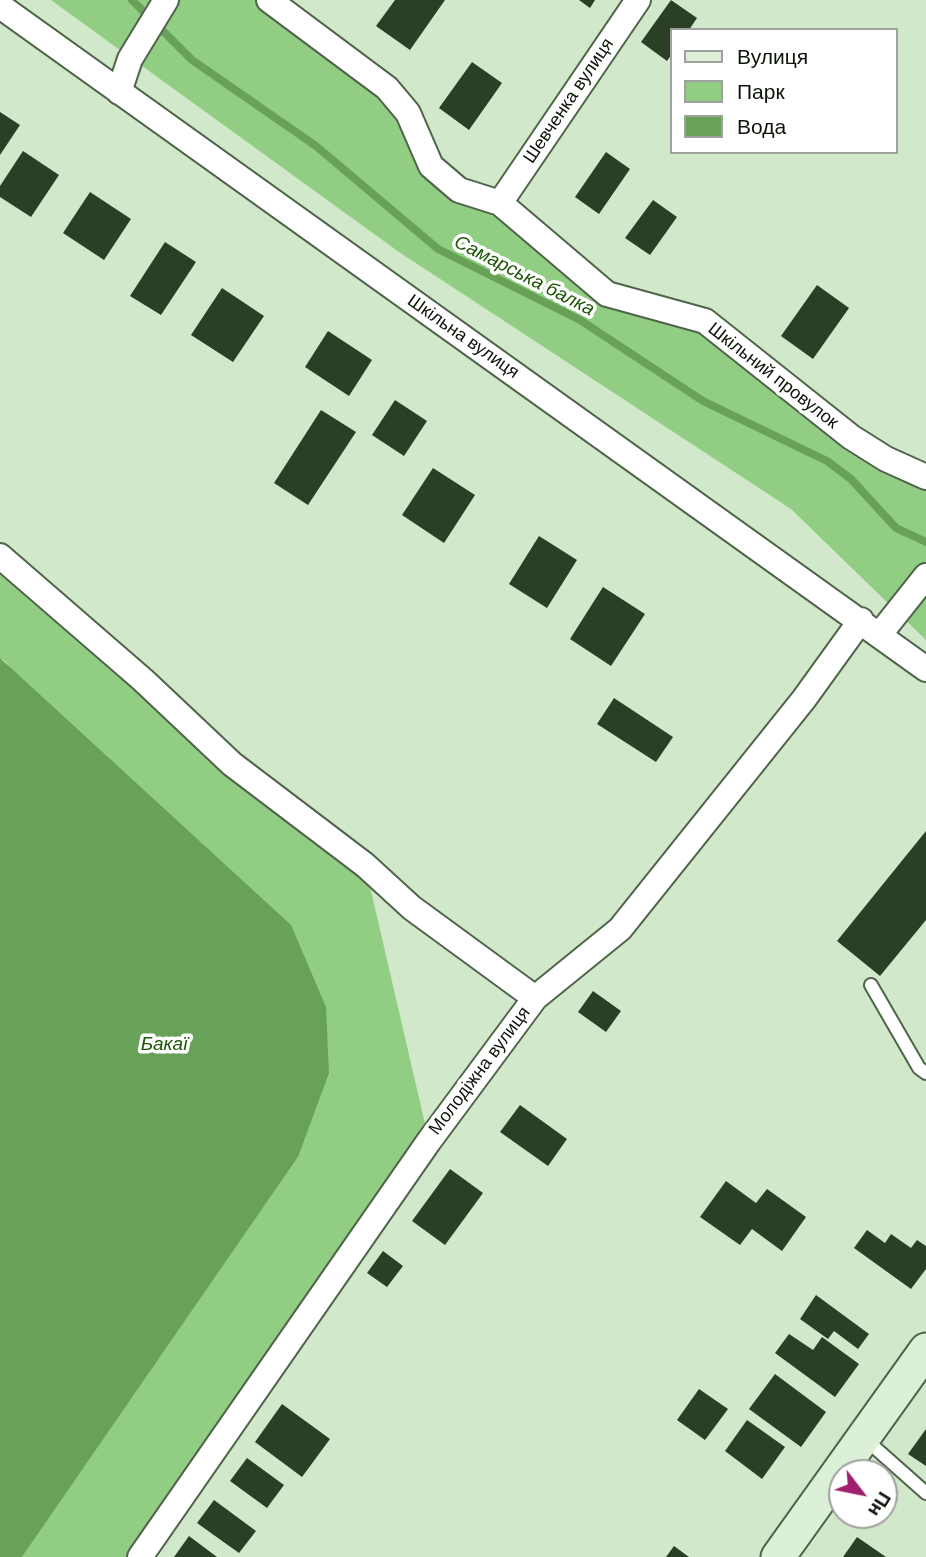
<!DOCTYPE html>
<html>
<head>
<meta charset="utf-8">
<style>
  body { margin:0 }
  #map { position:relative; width:926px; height:1557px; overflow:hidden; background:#d1e8cb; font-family:Helvetica,sans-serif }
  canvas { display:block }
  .legend { position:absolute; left:670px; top:28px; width:228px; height:126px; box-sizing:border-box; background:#fff; border:2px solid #9ea19d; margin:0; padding:9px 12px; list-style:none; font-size:21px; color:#0d150b }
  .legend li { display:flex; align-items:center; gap:14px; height:35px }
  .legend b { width:35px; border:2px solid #9ea19d }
  .north { position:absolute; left:828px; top:1459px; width:70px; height:70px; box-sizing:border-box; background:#fff; border:2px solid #9ea19d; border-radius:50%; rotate:122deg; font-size:19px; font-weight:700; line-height:28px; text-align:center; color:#0d150b }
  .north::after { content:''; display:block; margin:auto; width:24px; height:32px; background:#a21f6e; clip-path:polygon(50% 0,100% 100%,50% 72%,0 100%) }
</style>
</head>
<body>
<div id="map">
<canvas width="926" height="1557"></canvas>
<ul class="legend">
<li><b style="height:9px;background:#dbf0d6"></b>Вулиця</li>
<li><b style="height:19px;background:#91cd82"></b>Парк</li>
<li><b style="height:19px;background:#67a258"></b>Вода</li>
</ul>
<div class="north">Пн</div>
</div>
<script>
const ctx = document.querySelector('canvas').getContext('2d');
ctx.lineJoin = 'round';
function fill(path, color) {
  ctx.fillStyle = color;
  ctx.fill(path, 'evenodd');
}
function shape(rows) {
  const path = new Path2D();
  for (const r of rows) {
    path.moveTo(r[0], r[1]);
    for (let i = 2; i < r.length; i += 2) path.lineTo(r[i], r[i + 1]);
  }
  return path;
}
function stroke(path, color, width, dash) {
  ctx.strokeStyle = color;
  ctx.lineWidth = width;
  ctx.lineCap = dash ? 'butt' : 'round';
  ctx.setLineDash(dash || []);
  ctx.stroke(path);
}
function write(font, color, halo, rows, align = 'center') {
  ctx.font = font + ' Helvetica,sans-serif';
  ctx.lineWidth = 7;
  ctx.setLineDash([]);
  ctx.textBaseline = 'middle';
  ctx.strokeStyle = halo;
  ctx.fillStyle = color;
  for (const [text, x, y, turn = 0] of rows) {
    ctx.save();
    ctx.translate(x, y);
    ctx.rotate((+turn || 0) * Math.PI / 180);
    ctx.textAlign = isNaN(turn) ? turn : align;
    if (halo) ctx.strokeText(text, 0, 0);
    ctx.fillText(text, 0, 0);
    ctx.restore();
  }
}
const green = shape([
  [51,0,269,0,387,88,431,166,500,203,607,294,705,321,926,477,926,640,791,509,399,252],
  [0,556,365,865,429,1141,140,1557,22,1557,298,1157,6,662,0,658]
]);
const water = shape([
  [0,658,291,925,326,1007,329,1073,298,1157,22,1557,0,1557]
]);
const stream = shape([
  [132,0,192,60,316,146,438,249,580,320,703,401,827,461,851,479,896,528,926,542]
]);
const building = shape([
  [395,0,445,0,410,50,376,26],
  [579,0,595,0,590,8],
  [671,0,697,18,689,30,672,30,672,54,667,61,641,42],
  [472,62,502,83,469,130,439,108],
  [0,112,20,125,0,155],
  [23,151,59,175,31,217,0,197,0,186],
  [606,152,630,169,599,214,575,197],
  [90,192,131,219,104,260,63,233],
  [653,200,677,217,650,255,625,238],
  [165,242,196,262,161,315,130,296],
  [817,285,849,308,813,359,781,336],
  [222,288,264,316,233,362,191,335],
  [328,331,372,360,349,396,305,367],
  [395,400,427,421,404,456,372,435],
  [321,410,356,432,308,505,274,483],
  [433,468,475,495,444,543,402,515],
  [539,536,577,560,547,608,509,584],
  [603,587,645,614,611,666,570,639],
  [614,698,673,737,656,762,597,724],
  [926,831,926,920,880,976,837,941],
  [593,991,621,1011,606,1032,578,1012],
  [520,1105,567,1139,548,1166,500,1132],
  [450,1169,483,1193,445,1245,412,1221],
  [726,1181,756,1203,767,1189,806,1217,782,1251,752,1229,740,1245,700,1217],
  [867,1230,885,1243,891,1234,911,1248,917,1240,926,1246,926,1269,911,1289,854,1248],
  [383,1251,403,1266,387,1287,367,1273],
  [816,1295,869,1334,858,1349,834,1331,828,1339,800,1319],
  [789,1334,813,1350,822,1337,859,1364,835,1397,775,1353],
  [775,1374,826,1412,801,1447,749,1409],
  [699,1389,728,1409,705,1440,677,1420],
  [282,1404,330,1439,302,1477,255,1442],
  [747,1420,785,1447,762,1479,725,1451],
  [926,1429,926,1466,908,1454],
  [247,1458,284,1485,267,1508,230,1481],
  [214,1500,256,1531,239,1553,197,1523],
  [189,1536,217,1557,174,1557],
  [857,1537,886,1557,843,1557],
  [674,1546,689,1557,666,1557]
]);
const lane = shape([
  [871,985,919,1068,926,1073],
  [864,1438,926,1493]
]);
const street = shape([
  [269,0,387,88,408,113,431,166,459,190,500,203,607,294,705,321,851,437,886,459,926,477],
  [0,6,926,669],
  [119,92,130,59,166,0],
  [500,203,638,0],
  [0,556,143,680,232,764,365,865,412,908,535,998],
  [880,634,926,576],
  [140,1557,429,1141,535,998,620,929,804,699,861,620]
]);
const secondary = shape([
  [778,1557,926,1350]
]);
const streetNames = [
  ["Шевченка вулиця",569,101,-56],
  ["Шкільна вулиця",463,337,35],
  ["Шкільний провулок",773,376,38],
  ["Молодіжна вулиця",480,1071,-53]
];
const waterNames = [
  ["Самарська балка",524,276,27],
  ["Бакаї",164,1045]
];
fill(green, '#91cd82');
fill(water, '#67a258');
stroke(stream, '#67a258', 8);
fill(building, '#2b3e26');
stroke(lane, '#4f644a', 16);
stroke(street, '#4f644a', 28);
stroke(secondary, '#4f644a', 37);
stroke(lane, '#fff', 12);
stroke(street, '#fff', 24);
stroke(secondary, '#dbf0d6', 33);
write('18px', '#0d150b', '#fff', streetNames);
write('italic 19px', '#1c5505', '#fff', waterNames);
</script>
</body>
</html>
